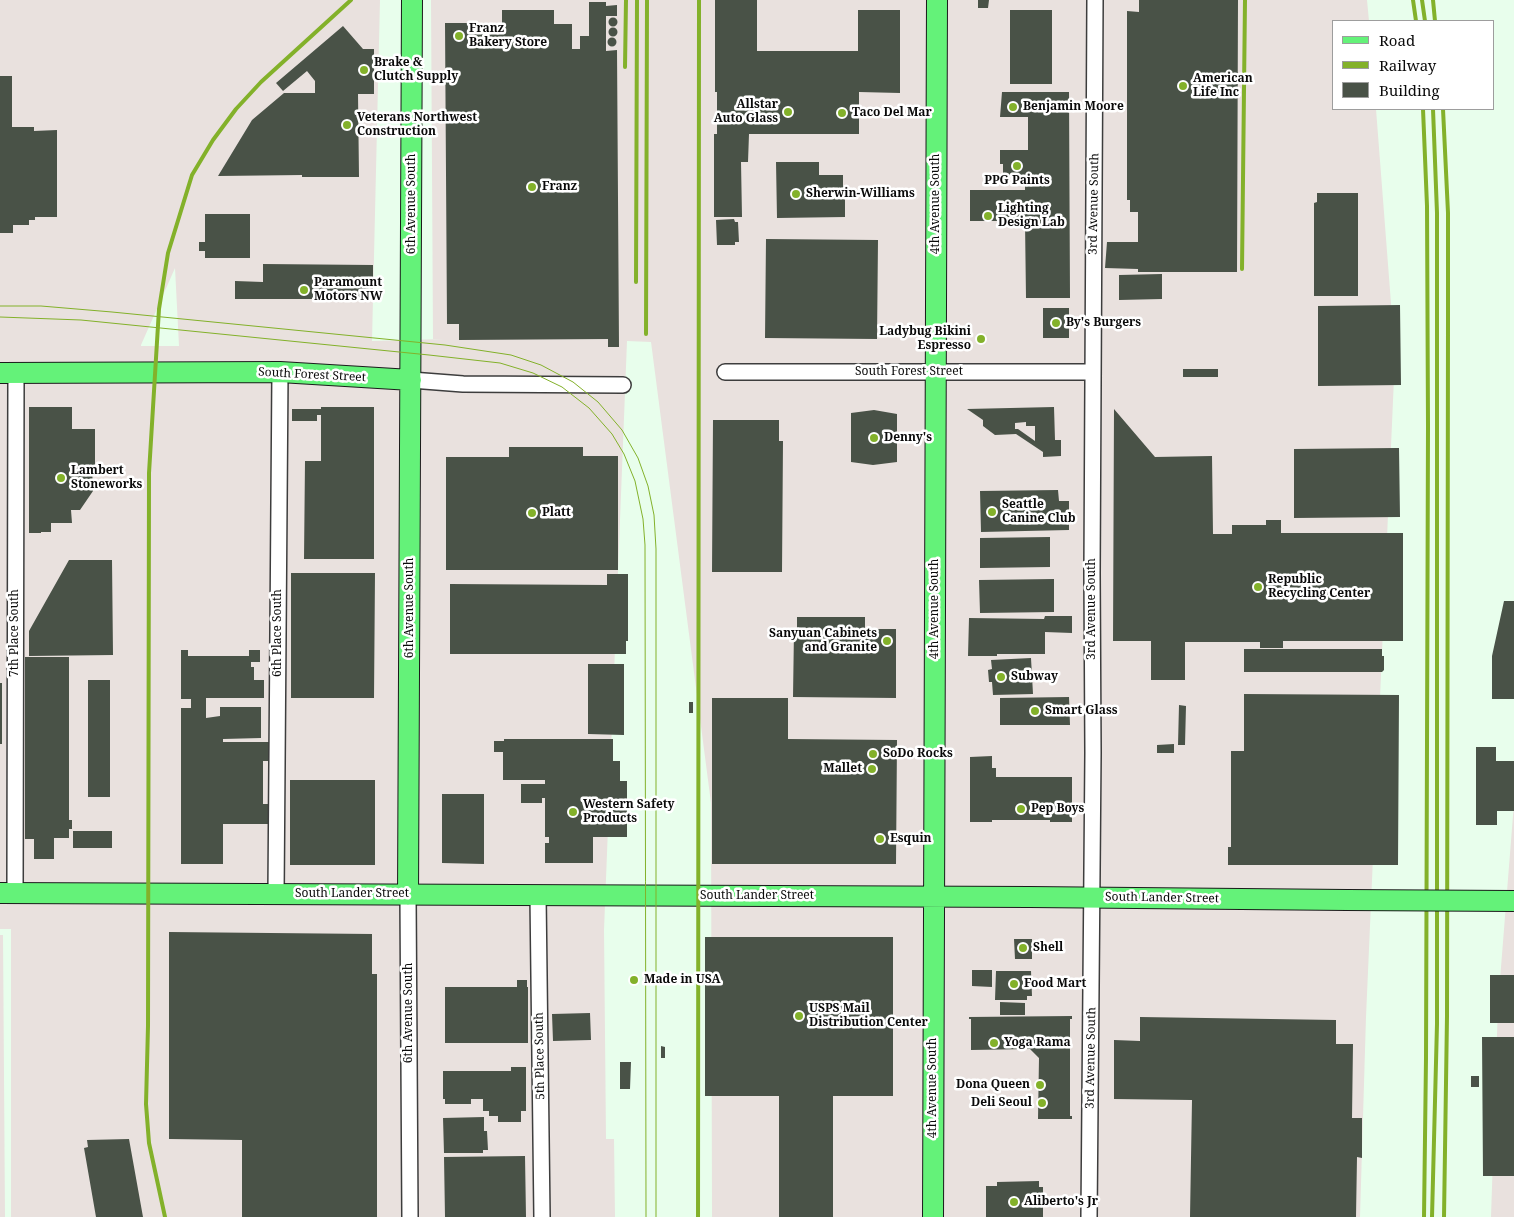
<!DOCTYPE html>
<html>
<head>
<meta charset="utf-8">
<style>
  body { margin:0 }
  #map { position:relative; width:1514px; height:1217px; overflow:hidden; background:#e8feec; font-family:"Noto Serif",serif }
  canvas { display:block }
  .legend { position:absolute; left:1332px; top:20px; width:162px; height:90px; box-sizing:border-box; background:#fff; border:1px solid #9d9d9d; margin:0; padding:6px 9px; list-style:none; font-size:15px; color:#0a0a0a }
  .legend li { display:flex; align-items:center; gap:10px; height:25px }
  .legend b { width:25px; border:1px solid #9d9d9d }
</style>
</head>
<body>
<div id="map">
<canvas width="1514" height="1217"></canvas>
<ul class="legend">
<li><b style="height:6px;background:#64f279"></b>Road</li>
<li><b style="height:6px;background:#83b12a"></b>Railway</li>
<li><b style="height:14px;background:#495247"></b>Building</li>
</ul>
</div>
<script>
const ctx = document.querySelector('canvas').getContext('2d');
ctx.lineJoin = 'round';
function fill(path, color) {
  ctx.fillStyle = color;
  ctx.fill(path, 'evenodd');
}
function shape(rows) {
  const path = new Path2D();
  for (const r of rows) {
    if (r.length === 3) {
      path.moveTo(r[0] + r[2], r[1]);
      path.arc(r[0], r[1], r[2], 0, 2 * Math.PI);
      continue;
    }
    path.moveTo(r[0], r[1]);
    for (let i = 2; i < r.length; i += 2) path.lineTo(r[i], r[i + 1]);
  }
  return path;
}
function stroke(path, color, width, dash) {
  ctx.strokeStyle = color;
  ctx.lineWidth = width;
  ctx.lineCap = dash ? 'butt' : 'round';
  ctx.setLineDash(dash || []);
  ctx.stroke(path);
}
function write(font, color, halo, rows, align = 'center') {
  ctx.font = font + ' "Noto Serif",serif';
  ctx.lineWidth = 5;
  ctx.setLineDash([]);
  ctx.textBaseline = 'middle';
  ctx.strokeStyle = halo;
  ctx.fillStyle = color;
  for (const [text, x, y, turn = 0] of rows) {
    ctx.save();
    ctx.translate(x, y);
    ctx.rotate((+turn || 0) * Math.PI / 180);
    ctx.textAlign = isNaN(turn) ? turn : align;
    if (halo) ctx.strokeText(text, 0, 0);
    ctx.fillText(text, 0, 0);
    ctx.restore();
  }
}
const industrial = shape([
  [0,0,380,0,372,341,444,339,433,339,431,0,1367,0,1369,21,1333,21,1333,109,1376,109,1395,355,1366,1017,1360,1217,712,1217,711,803,651,342,627,341,604,930,606,1139,614,1139,615,1217,11,1217,11,929,0,929],
  [175,268,179,346,141,346,141,345],
  [1514,803,1514,1217,1491,1217,1498,1005],
  [0,935,3,935,5,1217,0,1217]
]);
const building = shape([
  [715,0,757,0,757,51,858,51,858,10,900,10,900,93,859,92,859,134,749,134,748,162,741,162,742,217,714,217,714,134,717,134,717,92,715,92],
  [978,0,989,0,988,8,978,8],
  [1139,0,1238,0,1237,272,1138,272,1138,269,1105,268,1107,242,1138,242,1138,212,1130,212,1130,200,1127,200,1127,11,1139,12],
  [589,2,606,2,606,6,617,5,617,16,606,16,606,51,617,50,619,347,608,347,608,339,459,340,459,324,447,324,445,23,502,23,502,10,554,10,554,24,572,24,572,49,580,49,580,36,589,36],
  [1010,10,1052,10,1052,84,1010,84],
  [613,22,4.5],
  [343,26,363,49,374,49,374,94,358,94,359,177,302,177,302,175,218,176,252,120,284,93,315,93,315,81,307,71,283,91,276,83],
  [613,32,4.5],
  [612,42,4.5],
  [0,76,12,76,12,127,34,127,34,131,57,130,57,217,35,217,35,220,29,220,29,225,13,225,13,233,0,233],
  [1002,92,1069,92,1070,298,1026,298,1025,222,1014,222,1014,226,1003,226,1003,221,970,221,970,190,1025,190,1025,176,1003,176,1003,164,1000,164,1000,150,1028,150,1028,117,1000,117],
  [776,162,819,162,819,175,843,175,843,186,845,186,845,217,777,218],
  [1317,193,1358,193,1358,296,1314,296,1314,203,1317,202],
  [205,214,250,214,250,258,205,258,205,251,199,251,199,242,205,242],
  [734,219,735,222,738,222,739,242,735,242,735,245,717,245,716,220],
  [766,239,878,240,877,339,765,338],
  [263,264,373,265,373,299,235,299,235,281,263,282],
  [1162,274,1162,299,1119,300,1119,275],
  [1400,305,1401,385,1318,386,1318,306],
  [1043,308,1069,308,1069,338,1043,338],
  [976,336,985,336,985,342,977,342],
  [1183,369,1218,369,1218,377,1183,377],
  [29,407,72,407,72,429,95,429,95,466,92,466,93,491,80,510,71,510,72,523,51,523,51,532,41,532,41,533,29,533],
  [321,407,374,407,374,559,304,559,305,461,321,461,321,415,317,415,317,421,292,421,292,409,321,409],
  [1054,407,1055,440,1061,440,1061,456,1043,457,1043,452,1016,434,995,435,983,426,983,420,967,409],
  [1026,422,1026,426,1035,426,1035,441,1018,429,1015,429,1015,423],
  [1114,409,1155,457,1212,456,1213,534,1232,534,1232,525,1266,525,1266,520,1281,520,1281,533,1403,533,1403,641,1283,641,1283,648,1260,648,1260,642,1185,642,1185,680,1151,680,1151,641,1113,641],
  [874,410,897,414,897,462,873,465,851,462,851,413],
  [713,420,779,420,779,441,783,441,782,572,712,572],
  [509,447,583,447,583,456,618,456,618,570,446,570,446,457,509,457],
  [1396,448,1399,448,1400,517,1294,518,1294,449],
  [1058,490,1059,501,1069,501,1069,530,981,532,980,491],
  [1050,537,1050,567,980,568,980,538],
  [69,560,112,560,113,655,29,656,29,631],
  [291,573,375,573,374,698,291,698],
  [607,574,628,574,628,641,626,641,626,654,450,654,450,584,607,585],
  [1054,579,1054,612,980,613,979,580],
  [1504,601,1514,601,1514,699,1492,699,1492,656],
  [1045,616,1072,616,1072,633,1045,632,1045,654,997,654,997,656,968,656,969,618,1044,619],
  [797,617,865,617,865,629,896,629,896,698,793,697,794,630,797,630],
  [1244,649,1382,649,1382,656,1384,656,1384,670,1382,672,1244,672],
  [181,650,188,650,188,656,249,656,249,650,260,650,260,662,251,662,251,667,254,667,254,680,264,680,264,698,206,698,206,718,220,716,220,707,261,707,261,738,223,739,223,742,269,742,269,761,263,761,263,804,270,804,270,824,223,824,223,864,181,864,181,708,191,708,191,699,181,699],
  [25,657,69,657,69,820,72,820,72,829,69,829,69,838,54,838,54,859,34,859,34,839,25,839],
  [1031,658,1033,694,993,695,992,682,989,682,988,670,992,669,991,660],
  [588,664,624,664,624,735,588,734],
  [88,680,110,680,110,797,88,797],
  [0,683,2,683,2,744,0,744],
  [1244,694,1399,695,1398,865,1228,865,1228,847,1231,847,1231,751,1244,751],
  [1069,697,1070,725,1000,725,1000,698],
  [712,698,788,698,788,739,897,740,896,864,712,864],
  [689,702,693,702,693,713,689,713],
  [1179,705,1186,706,1185,745,1178,745],
  [504,739,613,739,613,761,620,761,620,781,627,781,627,837,593,837,593,863,545,863,545,843,549,843,549,837,545,837,545,798,542,798,542,803,521,803,521,784,545,784,545,780,503,780,503,752,494,752,494,741,504,741],
  [1174,744,1174,753,1157,753,1157,745],
  [1476,747,1496,747,1496,761,1514,761,1514,811,1497,811,1497,825,1476,825],
  [992,756,992,768,996,768,996,777,1072,777,1072,822,1050,822,1050,820,992,820,992,822,970,822,970,757],
  [290,780,375,780,375,865,290,865],
  [442,794,484,794,484,864,442,863],
  [73,831,112,831,112,848,73,848],
  [169,932,372,934,372,974,377,974,377,1217,242,1217,242,1140,169,1139],
  [705,937,893,937,893,1096,833,1096,833,1217,779,1217,779,1096,705,1096],
  [1014,939,1032,939,1032,959,1015,959],
  [972,970,992,970,992,987,972,986],
  [996,971,1031,971,1032,996,1027,996,1027,1000,995,1000],
  [1490,975,1514,975,1514,1023,1490,1023],
  [517,980,527,980,527,987,528,987,528,1043,445,1043,445,987,517,987],
  [1000,1002,1025,1003,1025,1015,1000,1015],
  [590,1013,591,1040,553,1041,552,1014],
  [1072,1016,1072,1019,1070,1019,1070,1116,1072,1116,1072,1119,1038,1119,1039,1058,1030,1049,971,1050,971,1019,969,1019,969,1017],
  [1140,1017,1336,1020,1336,1044,1353,1044,1352,1118,1362,1118,1362,1158,1357,1157,1356,1217,1190,1217,1192,1100,1114,1099,1114,1040,1140,1041],
  [1482,1037,1514,1037,1514,1176,1483,1176],
  [661,1046,665,1047,665,1058,661,1058],
  [620,1062,631,1062,630,1089,620,1089],
  [511,1067,526,1067,526,1111,521,1111,521,1122,498,1122,498,1116,489,1116,489,1111,483,1111,483,1099,471,1099,471,1104,445,1104,445,1099,443,1099,443,1071,511,1071],
  [1471,1076,1479,1076,1479,1087,1471,1087],
  [484,1117,484,1131,487,1131,488,1150,483,1150,483,1153,444,1153,443,1118],
  [129,1139,143,1217,96,1217,84,1148,88,1147,87,1140],
  [525,1156,526,1217,445,1217,444,1157],
  [1039,1181,1039,1187,1043,1187,1043,1217,986,1217,986,1186,997,1186,997,1182]
]);
const minor = shape([
  [725,372,1092,372],
  [411,380,463,384,623,385],
  [15,893,16,373],
  [276,894,280,372],
  [408,895,410,1217],
  [538,895,542,1217],
  [1089,1217,1093,753,1092,573,1095,0]
]);
const major = shape([
  [0,373,280,372,411,380],
  [0,893,1030,897,1347,900],
  [408,895,412,0],
  [933,1217,937,0]
]);
const tram = shape([
  [0,306,41,306,112,312,445,345,511,355,541,365,573,382,598,402,622,430,638,458,648,486,654,515,656,549,656,1217],
  [0,317,81,320,429,355,500,363,533,373,562,387,589,408,612,434,624,454,635,481,643,519,645,545,646,1217]
]);
const rail = shape([
  [1413,0,1416,21],
  [1422,0,1425,21],
  [1433,0,1435,21],
  [625,67,626,0],
  [1423,109,1427,206,1428,426,1426,1058,1424,1217],
  [1443,109,1448,213,1448,319,1447,1016,1444,1217],
  [1242,269,1245,0],
  [636,282,637,0],
  [646,334,647,0],
  [165,1217,149,1143,146,1104,148,1026,149,473,159,309,168,253,192,175,213,140,236,109,261,82,351,0],
  [698,1217,699,0],
  [1432,1217,1437,1024,1437,213,1433,109]
]);
const majorBridge = shape([
  [1347,900,1514,901]
]);
const markers = [
  [459,36,5,"#83b12a"],
  [364,70,5,"#83b12a"],
  [1183,86,5,"#83b12a"],
  [1013,107,5,"#83b12a"],
  [788,112,5,"#83b12a"],
  [842,113,5,"#83b12a"],
  [347,125,5,"#83b12a"],
  [1017,166,5,"#83b12a"],
  [532,187,5,"#83b12a"],
  [796,194,5,"#83b12a"],
  [988,216,5,"#83b12a"],
  [304,290,5,"#83b12a"],
  [1056,323,5,"#83b12a"],
  [981,339,5,"#83b12a"],
  [874,438,5,"#83b12a"],
  [61,478,5,"#83b12a"],
  [992,512,5,"#83b12a"],
  [532,513,5,"#83b12a"],
  [1258,587,5,"#83b12a"],
  [887,641,5,"#83b12a"],
  [1001,677,5,"#83b12a"],
  [1035,711,5,"#83b12a"],
  [873,754,5,"#83b12a"],
  [872,769,5,"#83b12a"],
  [1021,809,5,"#83b12a"],
  [573,812,5,"#83b12a"],
  [880,839,5,"#83b12a"],
  [1023,948,5,"#83b12a"],
  [634,980,5,"#83b12a"],
  [1014,984,5,"#83b12a"],
  [799,1016,5,"#83b12a"],
  [994,1043,5,"#83b12a"],
  [1040,1085,5,"#83b12a"],
  [1042,1103,5,"#83b12a"],
  [1014,1202,5,"#83b12a"]
];
const poiNames = [
  ["Franz",469,29],
  ["Bakery Store",469,43],
  ["Brake &",374,63],
  ["Clutch Supply",374,77],
  ["American",1193,79],
  ["Life Inc",1193,93],
  ["Allstar",778,105,"right"],
  ["Auto Glass",778,119,"right"],
  ["Benjamin Moore",1023,107],
  ["Taco Del Mar",852,113],
  ["Veterans Northwest",357,118],
  ["Construction",357,132],
  ["PPG Paints",1017,181,"center"],
  ["Franz",542,187],
  ["Sherwin-Williams",806,194],
  ["Lighting",998,209],
  ["Design Lab",998,223],
  ["Paramount",314,283],
  ["Motors NW",314,297],
  ["By's Burgers",1066,323],
  ["Ladybug Bikini",971,332,"right"],
  ["Espresso",971,346,"right"],
  ["Denny's",884,438],
  ["Lambert",71,471],
  ["Stoneworks",71,485],
  ["Seattle",1002,505],
  ["Canine Club",1002,519],
  ["Platt",542,513],
  ["Republic",1268,580],
  ["Recycling Center",1268,594],
  ["Sanyuan Cabinets",877,634,"right"],
  ["and Granite",877,648,"right"],
  ["Subway",1011,677],
  ["Smart Glass",1045,711],
  ["SoDo Rocks",883,754],
  ["Mallet",862,769,"right"],
  ["Western Safety",583,805],
  ["Products",583,819],
  ["Pep Boys",1031,809],
  ["Esquin",890,839],
  ["Shell",1033,948],
  ["Made in USA",644,980],
  ["Food Mart",1024,984],
  ["USPS Mail",809,1009],
  ["Distribution Center",809,1023],
  ["Yoga Rama",1004,1043],
  ["Dona Queen",1030,1085,"right"],
  ["Deli Seoul",1032,1103,"right"],
  ["Aliberto's Jr",1024,1202]
];
const streetNames = [
  ["6th Avenue South",412,204,-90],
  ["4th Avenue South",936,204,-90],
  ["3rd Avenue South",1094,204,-89],
  ["South Forest Street",909,372],
  ["South Forest Street",312,375,3],
  ["6th Avenue South",410,608,-90],
  ["4th Avenue South",935,609,-90],
  ["3rd Avenue South",1092,609,-90],
  ["7th Place South",15,633,-90],
  ["6th Place South",278,633,-90],
  ["South Lander Street",352,894],
  ["South Lander Street",757,896],
  ["South Lander Street",1162,898,1],
  ["6th Avenue South",409,1013,-90],
  ["5th Place South",540,1056,-91],
  ["3rd Avenue South",1091,1058,-89],
  ["4th Avenue South",933,1088,-90]
];
fill(industrial, '#e9e1de');
fill(building, '#495247');
stroke(minor, '#3d3d3d', 18);
stroke(major, '#1b1b1b', 22);
stroke(minor, '#fff', 15);
stroke(major, '#64f279', 20);
stroke(tram, '#83b12a', 1);
stroke(rail, '#83b12a', 4);
stroke(majorBridge, '#1b1b1b', 22, []);
stroke(majorBridge, '#64f279', 20);
for (const [x, y, r, color] of markers) {
  const dot = new Path2D();
  dot.arc(x, y, r, 0, 2 * Math.PI);
  ctx.fillStyle = color;
  ctx.fill(dot);
  stroke(dot, '#fff', 2);
}
write('bold 12px', '#0a0a0a', '#fff', poiNames, 'left');
write('12px', '#0a0a0a', '#fff', streetNames);
</script>
</body>
</html>
